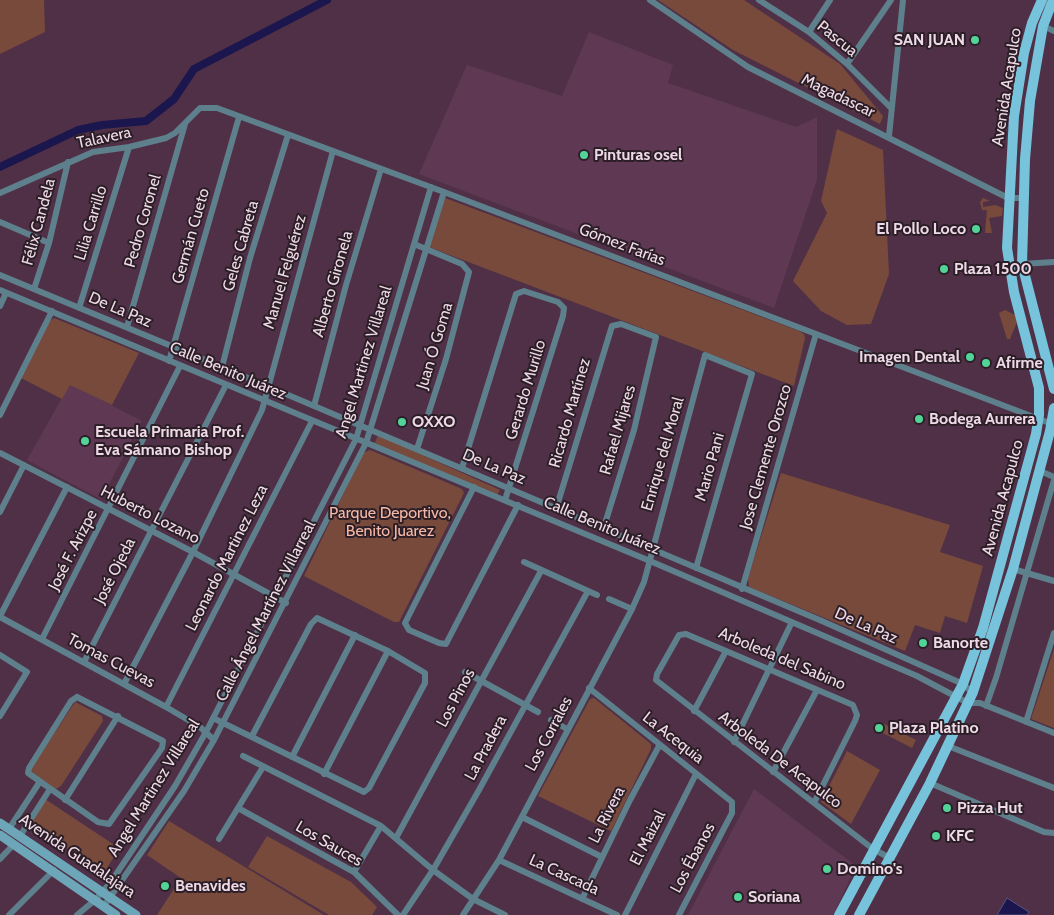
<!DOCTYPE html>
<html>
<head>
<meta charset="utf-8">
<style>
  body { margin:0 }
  canvas { display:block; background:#503046 }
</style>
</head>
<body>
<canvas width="1054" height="915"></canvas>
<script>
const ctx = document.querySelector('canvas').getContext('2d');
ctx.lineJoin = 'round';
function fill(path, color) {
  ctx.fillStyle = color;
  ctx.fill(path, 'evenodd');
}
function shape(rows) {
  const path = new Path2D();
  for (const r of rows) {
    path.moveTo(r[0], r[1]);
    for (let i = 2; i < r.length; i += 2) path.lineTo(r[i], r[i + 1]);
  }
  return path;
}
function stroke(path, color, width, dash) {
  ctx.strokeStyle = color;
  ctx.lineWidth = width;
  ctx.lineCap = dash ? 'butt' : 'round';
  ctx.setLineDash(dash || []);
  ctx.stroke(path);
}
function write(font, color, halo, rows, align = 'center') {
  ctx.font = font + ' Cabin,sans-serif';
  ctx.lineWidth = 4;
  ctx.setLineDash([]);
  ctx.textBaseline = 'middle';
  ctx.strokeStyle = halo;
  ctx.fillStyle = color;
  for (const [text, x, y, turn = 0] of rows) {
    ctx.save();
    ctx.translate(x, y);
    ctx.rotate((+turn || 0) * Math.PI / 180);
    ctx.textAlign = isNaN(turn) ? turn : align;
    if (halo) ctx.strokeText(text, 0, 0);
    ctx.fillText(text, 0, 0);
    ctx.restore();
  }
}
const built = shape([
  [589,32,673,65,668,83,796,127,817,117,817,180,774,308,419,174,467,65,562,96],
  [70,384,142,421,101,499,27,460],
  [754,789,856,866,833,915,688,915]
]);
const green = shape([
  [0,0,44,0,45,32,0,54],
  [658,0,744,0,840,64,883,116,880,124,733,50],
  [837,129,883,150,889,274,871,324,847,325,821,311,793,281,827,213,821,201],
  [445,198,799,331,804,334,805,338,794,386,429,247],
  [983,198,990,201,983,202,983,207,995,205,1003,208,1002,216,989,218,992,233,985,233,987,210,982,210,980,202],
  [1005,310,1015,315,1017,322,1010,339,1007,339,999,313],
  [54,318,139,353,112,405,70,385,62,399,21,378,49,322],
  [378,435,500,490,497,495,374,445],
  [370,450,462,489,464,493,399,622,394,622,304,576,363,453],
  [781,473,950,525,940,552,983,566,967,623,945,616,940,633,915,625,905,651,749,587,748,578],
  [1054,649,1054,728,1031,719],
  [594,698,651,744,651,749,611,831,538,796,590,699],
  [75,702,102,716,103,721,61,786,56,789,30,774,30,770],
  [884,724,916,740,912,748,881,732],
  [847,751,880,770,851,824,821,802],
  [45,799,119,848,104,873,29,824],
  [169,821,324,915,157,915,181,878,147,855],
  [267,836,351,882,377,907,372,915,329,915,248,867]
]);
const water = shape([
  [1007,898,1029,912,1027,915,997,915,1007,898]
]);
const canal = shape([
  [0,167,78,130,102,125,146,121,174,99,194,69,327,0]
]);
const minor = shape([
  [650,0,748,67,1008,198,1023,198],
  [759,0,809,32,847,64,891,108],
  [1043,26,1054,31],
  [809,32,830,0],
  [847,64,891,0],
  [889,136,903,0],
  [0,193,93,152,129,147,166,138,175,133,200,108,217,108,444,192,1052,424],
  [0,222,49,243],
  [414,244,462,264,469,272,446,359,417,449],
  [1022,264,1054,262],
  [0,275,222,367,822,621,963,684,974,694],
  [34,289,49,243,68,162],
  [0,290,650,561,917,676,968,703,980,703,1054,733],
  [0,306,6,293],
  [79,308,129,147],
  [127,327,185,124],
  [169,361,239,117],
  [222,367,250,258,288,135],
  [314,406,346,285,381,169],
  [0,415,52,311],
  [0,453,193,552,286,603],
  [462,468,516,294,524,291,558,302,564,308,563,316,505,500],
  [1040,471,1054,477],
  [474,487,405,623,409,630,439,643,446,644,448,640,518,505],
  [556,509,612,326,621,324,656,337,634,430,603,530],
  [0,512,24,465],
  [524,562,597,595],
  [1013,569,1054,581],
  [742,589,816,334],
  [609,599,632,609],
  [0,616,67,487],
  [0,617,166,707,200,727,214,740],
  [42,639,180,366],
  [0,655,27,672,0,716],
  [84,662,226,385],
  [465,672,538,712],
  [124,684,193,552,262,410,333,151],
  [589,688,732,802,732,813,679,915],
  [77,697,163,741,162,748,109,824,98,822,28,773,29,768,71,701,77,697],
  [986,706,996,678,1054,480],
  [166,707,312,421],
  [694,711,726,651],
  [213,718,364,792,369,788,425,683,425,673,388,651,317,618,311,624,252,736],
  [551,720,567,729],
  [1026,722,1054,633],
  [734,742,791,624],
  [948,746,1054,788],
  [243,756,381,826,433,870,473,899,505,915],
  [292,757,355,635],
  [773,772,817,690],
  [324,774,388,651],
  [930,783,1044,832,1054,833],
  [65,800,118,716],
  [814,803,855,721,857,715,853,705,686,634,679,635,657,674,656,680,873,849,890,858],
  [238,808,354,872,398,915],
  [522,817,602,857],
  [9,829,39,783],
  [20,836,50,789],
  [396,838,541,571],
  [219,839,263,767],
  [0,859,14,844],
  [499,860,617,915],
  [354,872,381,826],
  [582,899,630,800,659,746],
  [104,906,184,791,214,740,366,443,444,192],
  [9,915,54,870],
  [77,915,95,900,111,882,175,786,206,732,356,439,431,187],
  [403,915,433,870,479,790,588,591],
  [463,915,499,860,632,609,644,582,705,355,752,374,696,568],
  [625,915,696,774]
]);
const secondary = shape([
  [0,823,136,915],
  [0,835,116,915]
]);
const primary = shape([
  [1053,0,1043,26,1030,101,1025,159,1022,264,1054,389],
  [839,915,963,684,983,628,1036,434,1039,415,1039,388,1014,292,1007,248,1014,116,1024,53,1032,23,1042,0],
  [859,915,930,783,973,692,1013,569,1050,431,1054,408]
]);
const markers = [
  [975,40,5,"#52d397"],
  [584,155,5,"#52d397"],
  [976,229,5,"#52d397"],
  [944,269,5,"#52d397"],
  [970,357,5,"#52d397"],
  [986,363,5,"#52d397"],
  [919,419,5,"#52d397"],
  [402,422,5,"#52d397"],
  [85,441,5,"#52d397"],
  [923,643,5,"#52d397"],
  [879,728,5,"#52d397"],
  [947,808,5,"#52d397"],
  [936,836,5,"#52d397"],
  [827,869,5,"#52d397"],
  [165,886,5,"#52d397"],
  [738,897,5,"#52d397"]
];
const streetNames = [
  ["Pascua",837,39,39],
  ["Avenida Acapulco",1007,87,-81],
  ["Magadascar",838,96,26],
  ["Talavera",104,138,-12],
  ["Pedro Coronel",143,221,-74],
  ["Félix Candela",39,222,-75],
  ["Lilia Carrillo",91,223,-73],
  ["Germán Cueto",191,236,-74],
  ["Gómez Farías",622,245,21],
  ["Geles Cabreta",241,246,-74],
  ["Manuel Felguérez",285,272,-74],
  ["Alberto Gironela",333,284,-74],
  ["De La Paz",120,310,23],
  ["Juan Ó Goma",435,346,-73],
  ["Angel Martinez Villareal",364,362,-73],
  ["Calle Benito Juárez",228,371,23],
  ["Gerardo Murillo",526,390,-73],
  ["Ricardo Martínez",570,413,-74],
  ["Rafael Mijares",618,430,-74],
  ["Enrique del Moral",663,454,-74],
  ["Jose Clemente Orozco",766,457,-74],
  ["De La Paz",494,467,23],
  ["Mario Pani",710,467,-74],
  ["Avenida Acapulco",1003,498,-75],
  ["Huberto Lozano",150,515,27],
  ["Calle Benito Juárez",602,526,23],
  ["José F. Arizpe",73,550,-63],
  ["Leonardo Martinez Leza",227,558,-63],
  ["José Ojeda",115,571,-63],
  ["Calle Ángel Martínez Villarreal",266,611,-63],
  ["De La Paz",866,626,24],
  ["Arboleda del Sabino",782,659,23],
  ["Tomas Cuevas",111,661,28],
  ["Los Pinos",456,698,-62],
  ["Los Corrales",549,734,-62],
  ["La Acequia",673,738,38],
  ["La Pradera",486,748,-62],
  ["Arboleda De Acapulco",780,760,37],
  ["Angel Martinez Villareal",154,788,-58],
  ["La Rivera",607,815,-63],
  ["El Maizal",648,838,-63],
  ["Los Sauces",329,844,30],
  ["Avenida Guadalajara",77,856,34],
  ["Los Ébanos",693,858,-62],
  ["La Cascada",564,875,25]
];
const poiNames = [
  ["SAN JUAN",965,40,"right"],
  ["Pinturas osel",594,155],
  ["El Pollo Loco",966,229,"right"],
  ["Plaza 1500",954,269],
  ["Imagen Dental",960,357,"right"],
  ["Afirme",996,363],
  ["Bodega Aurrera",929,419],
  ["OXXO",412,422],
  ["Escuela Primaria Prof.",95,432],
  ["Eva Sámano Bishop",95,450],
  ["Banorte",933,643],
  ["Plaza Platino",889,728],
  ["Pizza Hut",957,808],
  ["KFC",946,836],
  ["Domino's",837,869],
  ["Benavides",175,886],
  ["Soriana",748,897]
];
const parkNames = [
  ["Parque Deportivo,",390,513],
  ["Benito Juarez",390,531]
];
fill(built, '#5f3953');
fill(green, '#774a3b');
fill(water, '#1b174e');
stroke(water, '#5a527c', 1);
stroke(canal, '#1b174e', 8);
stroke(minor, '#5d808c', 6);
stroke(secondary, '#6ca6b8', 9);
stroke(primary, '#77c3db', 10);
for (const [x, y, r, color] of markers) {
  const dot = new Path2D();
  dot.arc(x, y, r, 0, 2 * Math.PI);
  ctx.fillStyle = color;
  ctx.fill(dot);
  stroke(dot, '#2c1e27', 2);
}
write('16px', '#eedae6', '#2c1e27', streetNames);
write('bold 16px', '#eedae6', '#2c1e27', poiNames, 'left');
write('16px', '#f5b8a4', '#2c1e27', parkNames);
</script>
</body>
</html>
